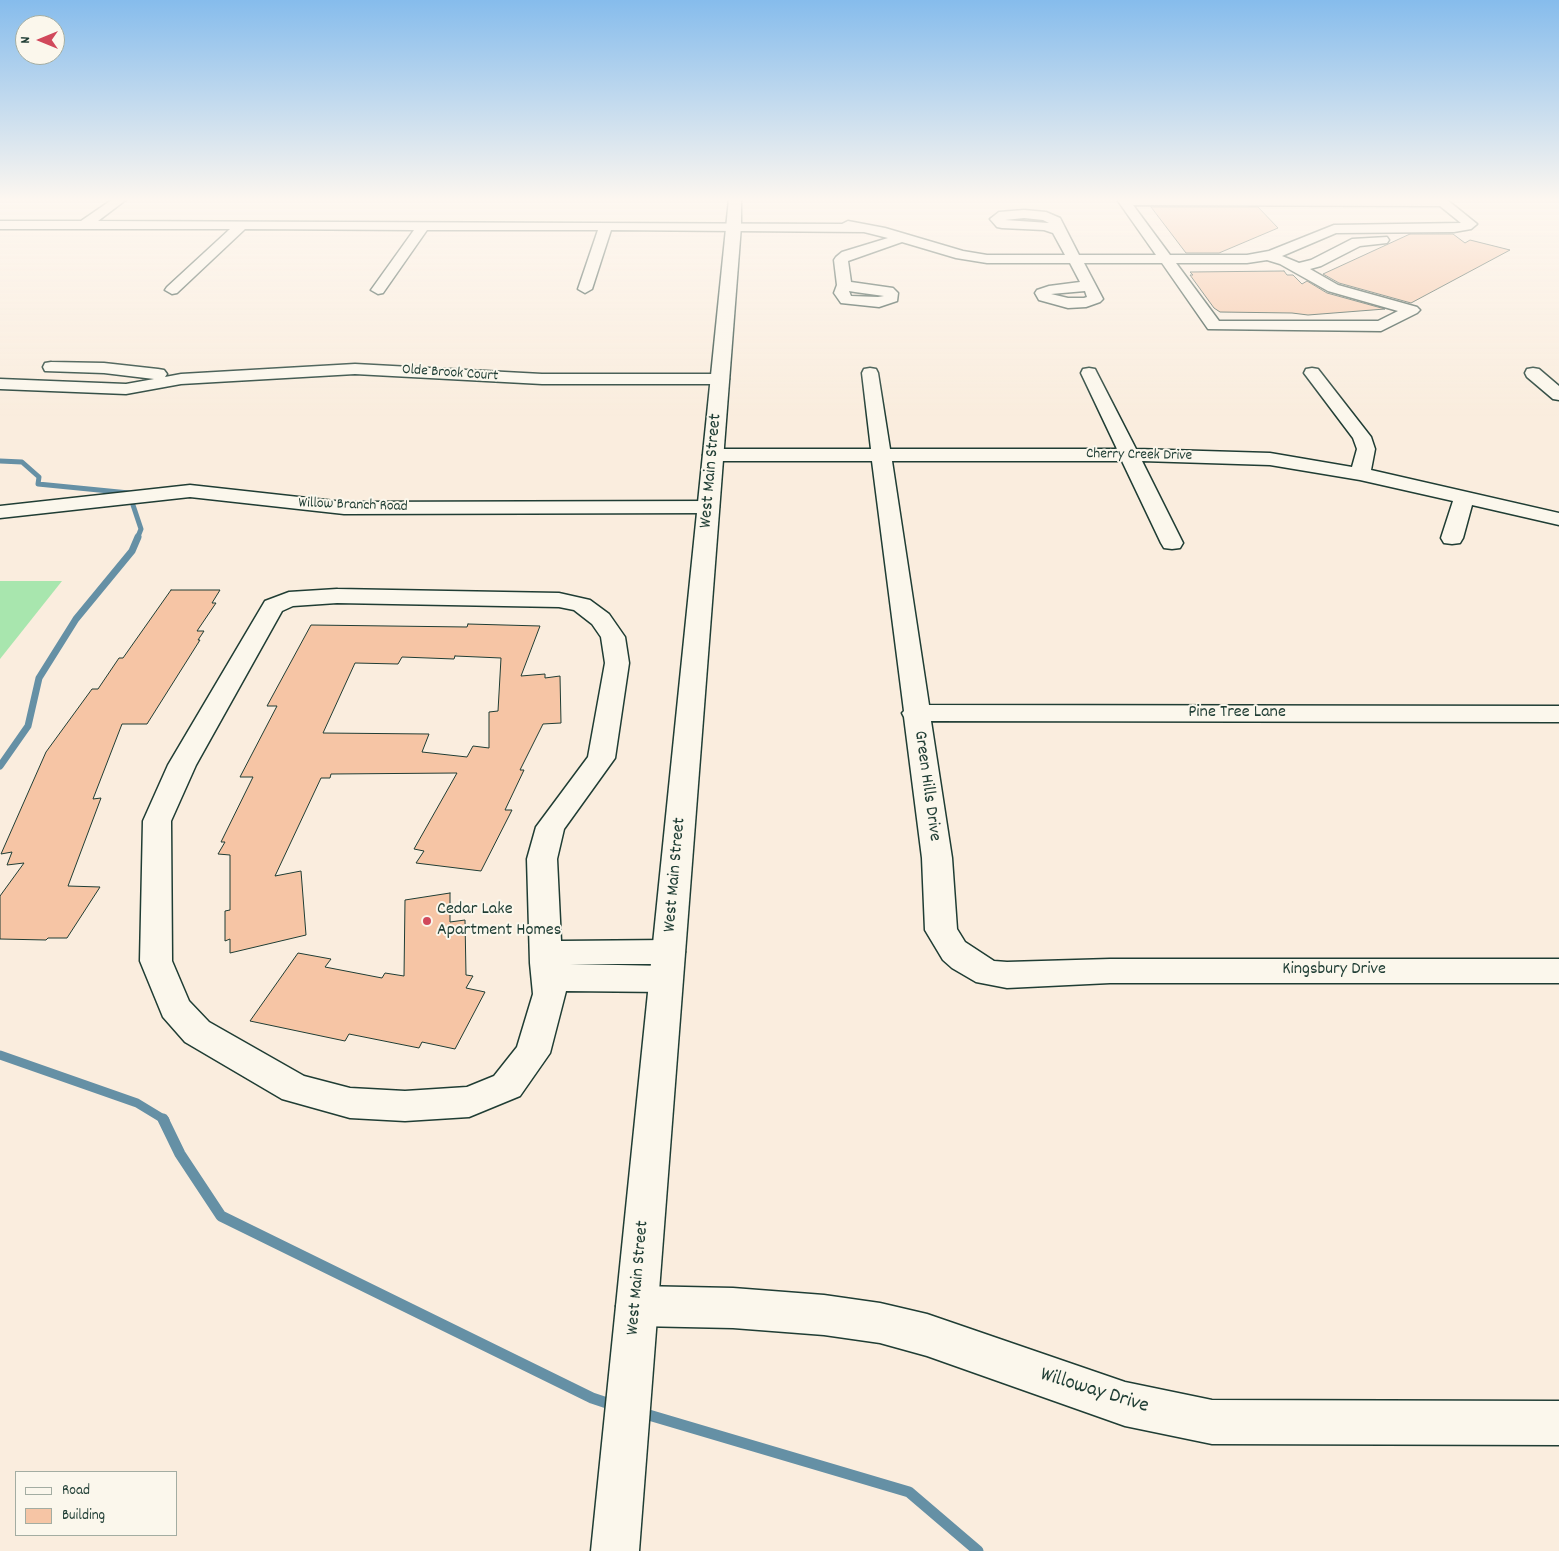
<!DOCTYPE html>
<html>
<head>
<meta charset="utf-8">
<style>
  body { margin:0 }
  #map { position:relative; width:1559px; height:1551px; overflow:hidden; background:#faedde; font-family:Dekko,sans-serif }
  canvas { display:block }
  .legend { position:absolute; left:15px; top:1471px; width:162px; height:65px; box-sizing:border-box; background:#fbf7ec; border:1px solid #a3ada2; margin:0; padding:6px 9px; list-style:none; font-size:15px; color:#1f3d34 }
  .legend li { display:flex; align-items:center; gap:10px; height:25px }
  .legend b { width:25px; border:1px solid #a3ada2 }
  .north { position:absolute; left:15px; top:15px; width:50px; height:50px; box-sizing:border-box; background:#fbf7ec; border:1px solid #a3ada2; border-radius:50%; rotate:270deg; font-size:14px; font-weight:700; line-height:20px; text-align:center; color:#1f3d34 }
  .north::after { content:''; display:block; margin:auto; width:18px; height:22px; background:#d1495b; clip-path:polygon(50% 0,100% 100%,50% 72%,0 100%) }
</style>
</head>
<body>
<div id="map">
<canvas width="1559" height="1551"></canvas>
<ul class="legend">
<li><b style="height:6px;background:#fbf7ec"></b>Road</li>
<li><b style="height:14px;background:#f6c5a5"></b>Building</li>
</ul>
<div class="north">N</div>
</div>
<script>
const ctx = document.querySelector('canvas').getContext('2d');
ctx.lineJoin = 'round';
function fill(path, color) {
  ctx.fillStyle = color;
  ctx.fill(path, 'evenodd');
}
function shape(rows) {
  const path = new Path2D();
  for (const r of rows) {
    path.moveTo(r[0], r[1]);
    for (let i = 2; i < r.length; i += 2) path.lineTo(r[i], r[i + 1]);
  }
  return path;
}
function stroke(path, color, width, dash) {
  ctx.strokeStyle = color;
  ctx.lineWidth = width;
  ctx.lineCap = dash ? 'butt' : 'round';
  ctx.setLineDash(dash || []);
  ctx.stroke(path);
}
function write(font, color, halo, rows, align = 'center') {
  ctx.font = font + ' Dekko,sans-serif';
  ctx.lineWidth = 4;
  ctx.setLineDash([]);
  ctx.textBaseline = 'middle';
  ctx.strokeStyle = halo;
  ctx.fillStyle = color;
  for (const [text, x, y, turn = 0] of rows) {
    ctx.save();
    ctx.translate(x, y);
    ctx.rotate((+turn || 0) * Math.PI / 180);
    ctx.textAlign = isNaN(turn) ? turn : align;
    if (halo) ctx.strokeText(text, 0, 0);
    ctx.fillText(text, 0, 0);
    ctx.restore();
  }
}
const green = shape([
  [0,581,62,581,0,659]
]);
const streamFar3 = shape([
  [0,461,22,462,39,477,38,484,129,493,141,529,137,539]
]);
const streamFar2 = shape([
  [0,766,28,726,39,678,76,619,132,551,138,537]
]);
const streamFar1 = shape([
  [0,1055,137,1103,165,1120]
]);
const stream = shape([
  [163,1119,180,1154,221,1216,592,1398,616,1406],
  [642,1413,909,1492,978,1551]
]);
const building = shape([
  [1151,207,1258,207,1278,228,1219,253,1186,253,1151,207],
  [1410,234,1453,234,1465,243,1470,240,1510,250,1411,303,1339,283,1323,274,1410,234],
  [1284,271,1287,275,1293,275,1302,284,1307,281,1327,293,1385,309,1308,315,1292,313,1220,312,1214,308,1190,275,1193,275,1190,272,1284,271],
  [171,590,220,590,212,603,216,603,197,631,204,631,198,640,200,640,147,724,122,724,93,799,101,798,68,886,100,887,67,938,48,938,46,940,0,939,0,896,24,863,7,865,12,852,1,854,46,752,92,689,98,689,119,658,123,658,171,590],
  [468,624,540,626,521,676,545,674,545,678,560,676,561,723,543,724,520,770,524,770,505,810,512,810,481,871,416,863,424,851,414,849,457,773,331,774,330,778,321,778,275,876,301,871,306,935,230,953,230,939,225,941,225,911,230,910,230,855,218,854,225,842,221,842,253,777,240,777,277,706,267,706,311,625,467,627,468,624],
  [455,656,501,658,498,711,489,712,489,748,473,746,467,757,422,752,429,734,323,733,355,663,398,664,402,657,454,659,455,656],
  [450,893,450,922,465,920,466,975,473,976,466,988,485,992,455,1049,422,1042,419,1048,349,1034,345,1041,250,1021,298,953,331,959,325,967,382,978,385,973,404,976,405,900,450,893]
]);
const minor = shape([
  [113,199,127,199,98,221,842,224,848,221,885,228,963,251,987,255,1065,255,1053,233,1044,230,1002,228,997,227,990,219,999,212,1024,210,1046,212,1060,218,1079,255,1156,255,1118,201,1119,199,1446,199,1477,224,1471,229,1454,232,1336,233,1282,256,1299,263,1311,260,1352,239,1387,237,1389,240,1387,243,1360,246,1321,266,1310,269,1338,285,1417,307,1420,310,1417,313,1381,331,1208,329,1162,263,1084,263,1103,299,1100,302,1086,307,1068,308,1039,300,1035,293,1037,290,1049,286,1080,282,1070,263,987,263,956,258,902,242,848,261,851,282,893,288,898,293,897,301,879,307,841,303,834,293,837,285,834,260,836,257,842,252,888,238,864,232,611,230,592,289,585,293,578,289,598,230,427,230,383,293,378,294,371,290,414,230,245,229,177,293,172,294,165,290,167,287,230,229,0,229,0,221,81,221,113,199],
  [1133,205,1440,206,1461,223,1334,225,1269,251,1247,255,1170,255,1133,205],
  [1024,218,1043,220,1049,223,1005,220,1024,218],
  [1267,260,1280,264,1328,291,1398,311,1378,321,1219,321,1176,263,1247,263,1267,260],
  [849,291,855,292,884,296,878,297,851,296,849,291],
  [1085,291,1087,297,1084,298,1068,298,1051,294,1085,291],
  [51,362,104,363,158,369,164,370,167,374,165,377,181,374,355,364,542,374,720,374,726,375,729,379,726,383,720,384,542,384,355,374,181,384,126,394,0,389,0,379,126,384,154,379,104,373,45,371,43,367,45,363,51,362],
  [870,368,876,369,878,373,890,449,1117,449,1081,373,1083,369,1089,368,1095,369,1097,373,1136,449,1270,453,1352,467,1357,449,1353,438,1304,373,1306,369,1312,368,1318,369,1371,437,1375,449,1371,470,1559,513,1559,525,1472,505,1463,538,1460,543,1452,544,1444,543,1441,538,1453,501,1360,480,1270,465,1142,461,1183,543,1180,548,1172,549,1164,548,1161,543,1122,461,892,461,929,705,1559,706,1559,722,931,721,952,858,957,929,965,942,994,961,1007,962,1110,959,1559,959,1559,983,1110,983,1007,988,976,982,952,968,943,960,925,930,922,858,904,717,902,713,904,711,872,461,713,461,706,459,703,455,706,451,713,449,871,449,862,373,864,369,870,368],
  [1533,368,1539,369,1559,386,1559,400,1553,399,1527,377,1525,373,1527,369,1533,368],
  [190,485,344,502,709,501,716,503,719,507,716,511,709,513,344,514,190,497,0,518,0,506,190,485],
  [337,589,559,593,590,600,609,614,625,637,629,663,615,758,564,829,557,859,561,941,669,940,680,943,685,952,680,961,669,964,570,964,666,966,678,970,682,979,678,988,666,992,566,991,550,1053,520,1096,469,1117,405,1121,350,1118,282,1099,185,1042,163,1017,140,961,143,821,168,765,265,601,289,592,337,589],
  [337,603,559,607,574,610,592,624,601,637,605,663,588,757,536,827,527,859,530,963,533,994,517,1047,494,1076,467,1087,405,1091,350,1088,304,1076,209,1022,189,1001,172,961,171,821,196,765,282,611,293,606,337,603],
  [637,1286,733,1288,824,1295,880,1303,927,1314,1125,1382,1212,1400,1559,1401,1559,1445,1212,1444,1125,1426,927,1356,880,1343,824,1335,733,1328,637,1326,622,1320,616,1306,622,1292,637,1286]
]);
const major = shape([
  [729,199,741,199,741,226,639,1551,591,1551,729,199]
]);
const markers = [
  [427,921,5,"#d1495b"]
];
const farStreetnames = [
  ["Olde Brook Court",450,374,4],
  ["Cherry Creek Drive",1139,456,1],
  ["Willow Branch Road",353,506,2]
];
const streetNames = [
  ["West Main Street",712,471,-85],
  ["Pine Tree Lane",1237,714],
  ["Green Hills Drive",926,786,82],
  ["West Main Street",676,875,-85],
  ["Kingsbury Drive",1334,971],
  ["West Main Street",639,1278,-85]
];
const poiNames = [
  ["Cedar Lake",437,911],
  ["Apartment Homes",437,932]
];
const nearStreetnames = [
  ["Willoway Drive",1094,1392,17]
];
fill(green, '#a8e6ae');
stroke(streamFar3, '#6590a5', 5);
stroke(streamFar2, '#6590a5', 7);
stroke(streamFar1, '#6590a5', 9);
stroke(stream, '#6590a5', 11);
fill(building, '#f6c5a5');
stroke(building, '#1f3d34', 1);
stroke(minor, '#1f3d34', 3);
stroke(major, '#1f3d34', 3);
fill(minor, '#fbf7ec');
fill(major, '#fbf7ec');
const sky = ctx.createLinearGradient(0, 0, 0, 416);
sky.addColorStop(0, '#86bcec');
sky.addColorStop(0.48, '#fdf7f0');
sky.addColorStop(1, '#fdf7f000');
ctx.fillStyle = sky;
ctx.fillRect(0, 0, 1559, 416);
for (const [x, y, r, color] of markers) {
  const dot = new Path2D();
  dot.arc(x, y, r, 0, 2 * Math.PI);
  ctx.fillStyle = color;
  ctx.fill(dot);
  stroke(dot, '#fbf7ec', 2);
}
write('15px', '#1f3d34', '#fbf7ec', farStreetnames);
write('18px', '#1f3d34', '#fbf7ec', streetNames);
write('18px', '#1f3d34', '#fbf7ec', poiNames, 'left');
write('21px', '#1f3d34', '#fbf7ec', nearStreetnames);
</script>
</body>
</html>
